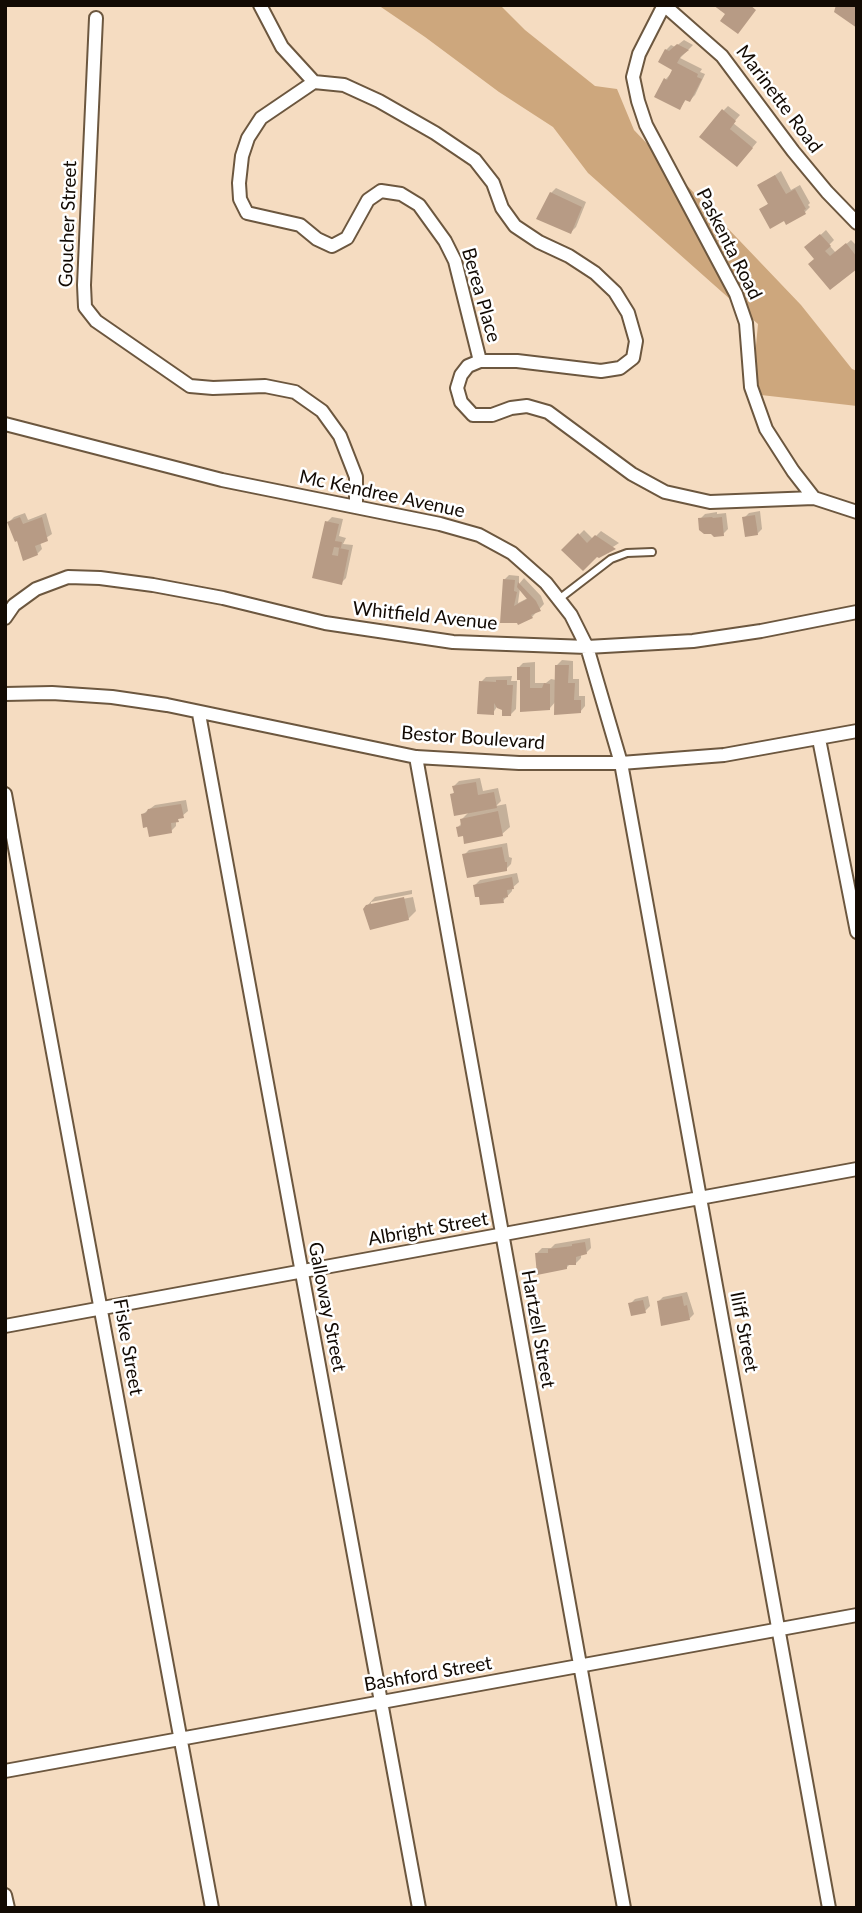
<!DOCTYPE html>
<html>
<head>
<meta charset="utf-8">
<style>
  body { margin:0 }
  #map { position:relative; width:862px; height:1913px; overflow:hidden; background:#f5dcc1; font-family:Lato,sans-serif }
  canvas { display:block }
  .frame { position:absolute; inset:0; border:7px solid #120a03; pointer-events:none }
</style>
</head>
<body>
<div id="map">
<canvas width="862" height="1913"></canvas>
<div class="frame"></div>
</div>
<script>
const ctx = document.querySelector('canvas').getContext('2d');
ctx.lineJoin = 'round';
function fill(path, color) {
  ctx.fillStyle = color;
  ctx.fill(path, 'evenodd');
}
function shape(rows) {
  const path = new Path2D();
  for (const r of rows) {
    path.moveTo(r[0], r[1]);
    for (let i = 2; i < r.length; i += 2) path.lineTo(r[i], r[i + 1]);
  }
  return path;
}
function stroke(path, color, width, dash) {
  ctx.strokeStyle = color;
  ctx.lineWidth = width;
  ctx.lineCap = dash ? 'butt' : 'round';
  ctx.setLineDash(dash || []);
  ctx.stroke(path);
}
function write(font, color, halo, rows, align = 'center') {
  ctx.font = font + ' Lato,sans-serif';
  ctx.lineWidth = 5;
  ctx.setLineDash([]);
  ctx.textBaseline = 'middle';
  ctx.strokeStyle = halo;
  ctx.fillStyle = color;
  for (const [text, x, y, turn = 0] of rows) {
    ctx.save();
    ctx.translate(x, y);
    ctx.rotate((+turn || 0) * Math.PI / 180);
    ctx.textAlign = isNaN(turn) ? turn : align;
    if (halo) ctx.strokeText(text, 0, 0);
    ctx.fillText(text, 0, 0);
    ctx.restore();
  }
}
const forest = shape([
  [378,5,500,5,525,30,595,86,617,89,634,130,801,305,852,369,857,371,857,406,761,395,754,367,758,324,588,173,553,127,499,92,425,37]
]);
const shadow = shape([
  [684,40,693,45,680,58,702,69,700,72,705,74,695,95,690,100,687,98,680,108,657,96,666,79,675,69,666,50,671,45,675,47],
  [728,106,740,115,733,123,757,142,742,160,723,111],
  [781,171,791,190,800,185,810,203,808,205,810,207,805,212,762,209,769,203,759,186],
  [556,188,586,202,576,227,571,232,551,193],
  [826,230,834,240,829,245,836,253,851,240,857,246,857,266,816,258,812,243],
  [760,511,762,529,757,534,744,518,749,513],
  [717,512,717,514,726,513,728,529,723,534,700,519,705,514],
  [25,513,28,520,46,513,52,534,40,542,42,549,37,554,9,522,14,517],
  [332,517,343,519,339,536,346,538,343,544,353,545,346,578,341,583,315,577,327,522],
  [584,530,593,539,601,531,619,543,599,556,564,550],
  [509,575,519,576,519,584,524,578,541,596,544,604,532,617,519,623,504,580],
  [520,588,528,598,518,603],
  [562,660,573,661,573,679,579,679,579,696,585,696,585,706,580,712,556,701,550,708,539,708,518,668,523,663,535,662,535,683,546,683,551,679,556,680,557,665],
  [512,676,511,681,517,681,516,709,511,714,498,705,493,713,481,682,486,677],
  [480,778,483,791,498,788,501,801,496,806,506,804,510,827,502,834,464,834,458,827,462,823,462,819,470,811,452,795,455,791,454,786,459,781],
  [186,800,188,811,176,821,176,826,171,831,143,814,155,805],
  [507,843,509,857,512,858,511,864,506,869,464,855,469,850],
  [517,873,519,882,512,888,512,891,503,901,475,885,480,880],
  [412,890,412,894,371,902,371,905,413,897,416,911,408,919,367,906,375,897],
  [590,1238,591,1248,586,1253,581,1254,581,1258,576,1263,571,1263,566,1268,537,1253,542,1248,551,1248,555,1244],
  [687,1292,694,1314,689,1319,658,1302,663,1297],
  [648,1296,650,1306,645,1311,630,1304,635,1299]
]);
const building = shape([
  [713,5,750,5,756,10,738,34,720,21,725,14],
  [836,5,857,6,857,28,834,12],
  [677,44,689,50,681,56,677,63,698,74,697,77,702,79,690,102,685,100,680,110,654,97,664,78,667,80,672,70,658,62,665,49,669,51],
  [722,109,736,121,730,129,753,148,737,167,699,137],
  [775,175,786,194,795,189,806,209,804,210,806,214,786,225,784,221,770,229,759,209,768,204,757,185],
  [550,192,582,207,571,234,536,219],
  [820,234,831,246,825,251,830,256,846,243,857,257,857,269,830,290,808,264,814,259,804,247],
  [755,515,758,535,745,537,742,517],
  [20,517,23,524,42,517,48,541,35,546,38,555,23,561,17,541,15,542,7,522],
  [712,517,713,518,722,517,724,536,714,537,711,534,704,534,699,530,698,518],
  [325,521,339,524,335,541,342,542,341,548,334,547,332,555,338,556,339,548,349,550,342,585,312,578],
  [578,533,587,543,595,535,616,549,599,558,597,557,583,571,561,550],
  [503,579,515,580,514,591,517,592,514,606,527,599,517,587,518,582,536,601,541,611,531,615,533,618,518,625,517,623,500,623],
  [555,665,569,665,568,683,575,683,574,700,581,700,581,713,554,715],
  [517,667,530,667,530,688,542,688,544,683,550,684,550,710,520,712,520,680,517,680],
  [496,680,507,680,507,685,513,685,511,716,502,716,502,710,497,708,494,703,494,715,477,714,479,681,496,682],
  [476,782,478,795,494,792,497,808,454,816,450,794,454,793,452,786],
  [181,804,184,818,178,819,179,822,171,823,172,833,149,837,147,827,143,828,141,814,146,813,148,809],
  [498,811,503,836,464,844,463,836,458,837,456,827,461,826,460,819],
  [502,847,505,862,507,862,507,871,467,878,462,854],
  [512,877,514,889,507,890,508,897,503,898,504,903,480,905,479,897,475,897,473,885],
  [404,897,409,920,370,930,363,909,366,905],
  [585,1242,587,1254,576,1257,576,1265,567,1265,567,1269,537,1275,535,1253,548,1253,548,1249,572,1246,572,1244],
  [682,1296,684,1306,687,1305,690,1320,661,1326,657,1301],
  [643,1300,646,1313,631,1316,628,1303]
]);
const service = shape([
  [559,599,611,559,627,553,652,552]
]);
const minor = shape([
  [260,5,282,47,314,82,344,85,379,101,435,133,475,160,493,183,502,208,515,226,539,242,569,256,595,273,615,292,628,313,636,341,633,358,620,368,601,371,517,361,480,361,468,366,461,375,457,388,461,402,473,415,492,415,511,408,527,406,548,412,632,474,665,492,710,502,814,498,857,512],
  [664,5,639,54,633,77,638,101,646,125,736,294,746,323,751,387,766,429,793,471,814,498],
  [664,5,722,56,793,151,827,192,857,223],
  [96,18,84,285,85,307,96,321,190,386,213,388,265,386,295,392,322,411,340,436,356,477,356,507],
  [314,82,261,118,248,138,242,156,239,183,240,199,247,213,300,225,317,239,332,246,347,238,368,200,381,191,401,194,419,205,445,241,455,261,480,361],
  [5,424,222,480,440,524,479,535,512,553,546,583,571,615,587,647,621,763,829,1908],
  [5,618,14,605,36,589,68,577,100,578,153,585,223,598,325,623,453,642,587,647,693,641,761,631,857,612],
  [5,694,52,693,112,697,167,705,416,757,519,763,621,763,724,755,857,731],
  [199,714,419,1908],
  [819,739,857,932],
  [416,757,624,1908],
  [5,794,212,1908],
  [5,1326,857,1169],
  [5,1771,857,1615],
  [5,1895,8,1908]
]);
const streetNames = [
  ["Marinette Road",779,99,53],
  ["Goucher Street",68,224,-88],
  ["Paskenta Road",729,244,63],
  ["Berea Place",481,295,74],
  ["Mc Kendree Avenue",382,494,12],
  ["Whitfield Avenue",425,616,6],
  ["Bestor Boulevard",473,738,4],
  ["Albright Street",428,1229,-10],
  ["Galloway Street",327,1307,79],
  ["Hartzell Street",538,1329,80],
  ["Iliff Street",744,1332,79],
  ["Fiske Street",128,1347,80],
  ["Bashford Street",428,1674,-10]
];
fill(forest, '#cda77d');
fill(shadow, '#0003');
fill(building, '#b79b85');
stroke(service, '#6c573f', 10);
stroke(minor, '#6c573f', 16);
stroke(service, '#fff', 6);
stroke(minor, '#fff', 12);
write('19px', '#120a03', '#fff', streetNames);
</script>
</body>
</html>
